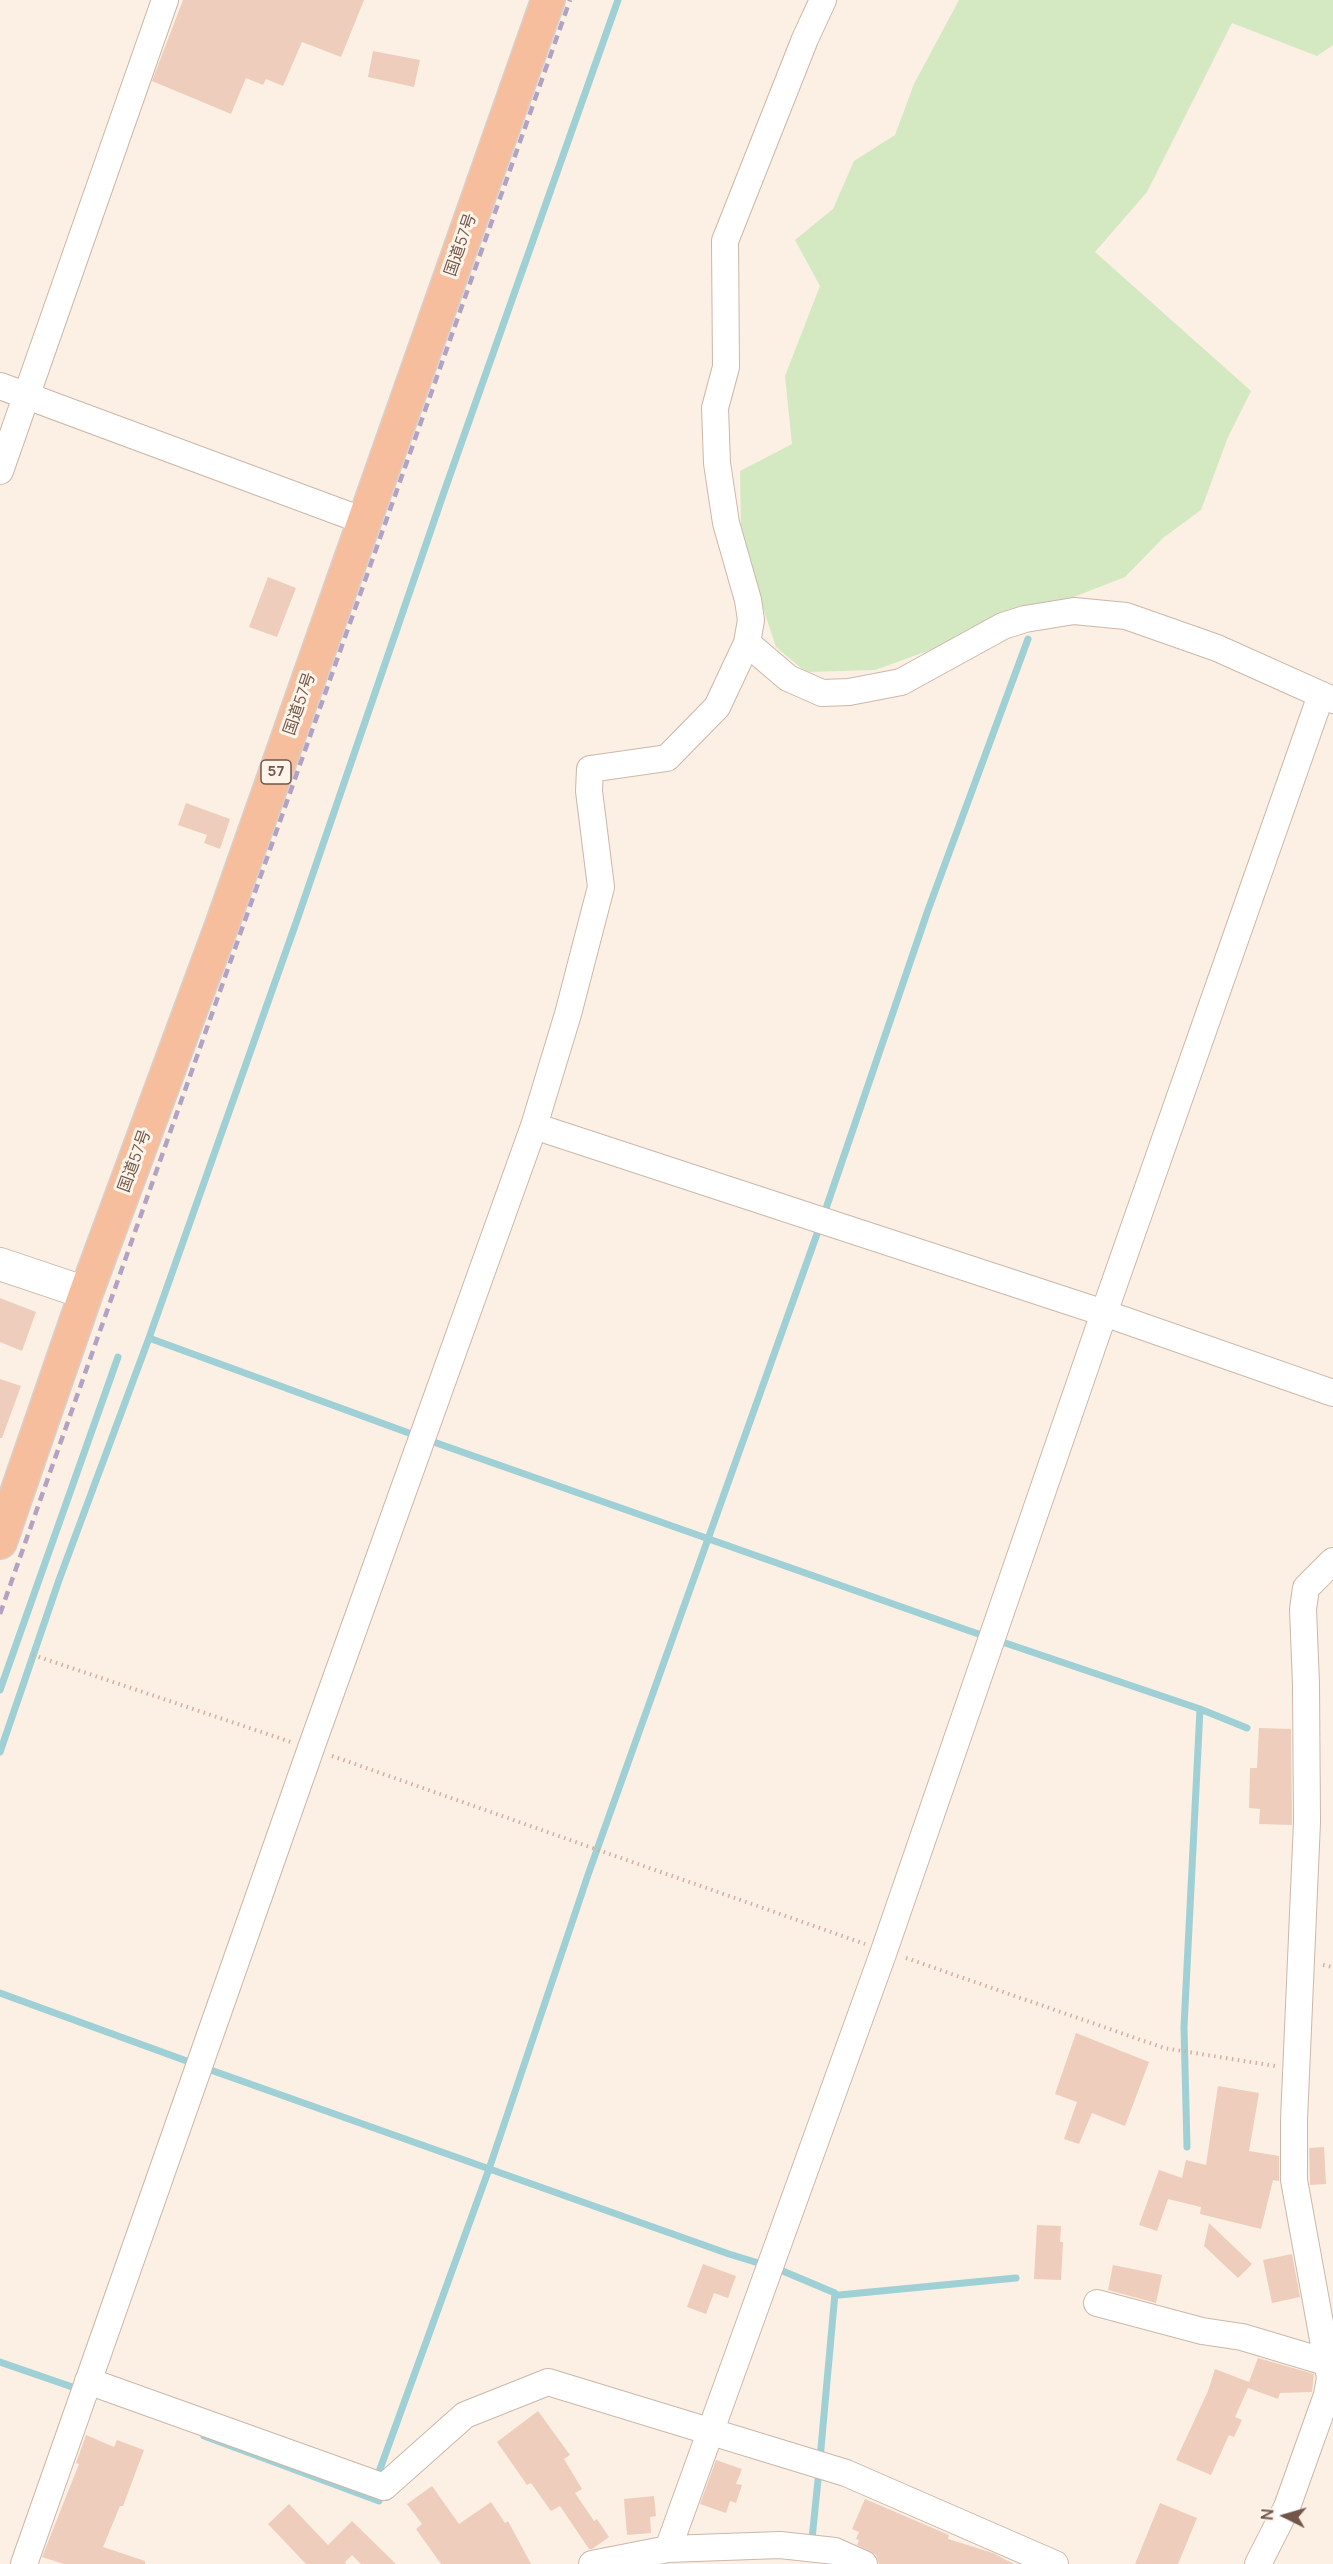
<!DOCTYPE html>
<html>
<head>
<meta charset="utf-8">
<style>
  body { margin:0 }
  #map { position:relative; width:1333px; height:2564px; overflow:hidden; background:#fbf0e3; font-family:Manrope,sans-serif }
  canvas { display:block }
  .north { position:absolute; left:1255px; top:2486px; width:60px; height:60px; -webkit-text-stroke:4px #fef4e9; paint-order:stroke; rotate:275deg; font-size:16px; font-weight:700; line-height:24px; text-align:center; color:#72564a }
  .north::after { content:''; display:block; margin:auto; width:21px; height:27px; background:#72564a; clip-path:polygon(50% 0,100% 100%,50% 72%,0 100%) }
</style>
</head>
<body>
<div id="map">
<canvas width="1333" height="2564"></canvas>
<div class="north">N</div>
</div>
<script>
const ctx = document.querySelector('canvas').getContext('2d');
ctx.lineJoin = 'round';
function fill(path, color) {
  ctx.fillStyle = color;
  ctx.fill(path, 'evenodd');
}
function shape(rows) {
  const path = new Path2D();
  for (const r of rows) {
    path.moveTo(r[0], r[1]);
    for (let i = 2; i < r.length; i += 2) path.lineTo(r[i], r[i + 1]);
  }
  return path;
}
function stroke(path, color, width, dash) {
  ctx.strokeStyle = color;
  ctx.lineWidth = width;
  ctx.lineCap = dash ? 'butt' : 'round';
  ctx.setLineDash(dash || []);
  ctx.stroke(path);
}
function write(font, color, halo, rows, align = 'center') {
  ctx.font = font + ' Manrope,"Noto Sans JP",sans-serif';
  ctx.lineWidth = 6;
  ctx.setLineDash([]);
  ctx.textBaseline = 'middle';
  ctx.strokeStyle = halo;
  ctx.fillStyle = color;
  for (const [text, x, y, turn = 0] of rows) {
    ctx.save();
    ctx.translate(x, y);
    ctx.rotate((+turn || 0) * Math.PI / 180);
    ctx.textAlign = isNaN(turn) ? turn : align;
    if (halo) ctx.strokeText(text, 0, 0);
    ctx.fillText(text, 0, 0);
    ctx.restore();
  }
}
const green = shape([
  [959,0,1333,0,1333,45,1317,56,1232,23,1147,192,1095,252,1251,391,1228,437,1201,510,1163,538,1125,577,1025,616,875,670,806,672,776,647,759,596,741,525,740,471,792,444,785,376,820,286,795,240,833,209,854,161,895,135,914,84]
]);
const stream = shape([
  [149,1338,428,1440,967,1630,1200,1709,1184,2027,1187,2147],
  [0,1690,118,1357],
  [1200,1709,1247,1728],
  [0,1752,59,1580,149,1338,297,920,444,492,618,0],
  [0,1993,195,2064],
  [205,2068,729,2254,778,2269,835,2293,820,2459],
  [839,2295,1016,2278],
  [0,2362,81,2390],
  [204,2436,379,2501,378,2491],
  [376,2480,489,2169,589,1872,822,1220,928,910,1028,639],
  [812,2539,819,2470]
]);
const building = shape([
  [183,0,364,0,341,57,302,42,283,86,266,79,263,85,246,78,231,114,152,81],
  [373,51,420,60,414,87,368,77],
  [268,577,296,588,277,637,249,627],
  [186,803,230,819,220,849,204,843,207,835,178,825],
  [0,1298,36,1312,22,1351,0,1342],
  [0,1379,21,1386,2,1438,0,1438],
  [1259,1728,1291,1729,1292,1825,1259,1824,1260,1809,1249,1808,1250,1768,1257,1768],
  [1076,2033,1149,2062,1125,2126,1092,2113,1079,2144,1064,2139,1077,2102,1055,2094],
  [1218,2086,1259,2093,1249,2151,1279,2156,1279,2181,1273,2180,1261,2229,1200,2214,1201,2207,1168,2199,1157,2231,1139,2225,1159,2170,1182,2178,1186,2160,1206,2165],
  [1324,2147,1326,2184,1310,2185,1309,2148],
  [1209,2223,1252,2264,1238,2278,1204,2246],
  [1037,2225,1061,2226,1060,2242,1063,2242,1061,2280,1034,2279],
  [1292,2254,1300,2297,1272,2303,1263,2260],
  [703,2264,736,2276,728,2298,714,2293,706,2314,687,2307],
  [1113,2265,1162,2275,1156,2303,1108,2290],
  [1258,2358,1314,2374,1312,2392,1280,2393,1278,2399,1248,2388,1235,2417,1242,2420,1234,2437,1229,2435,1211,2475,1176,2460,1208,2391,1215,2369,1249,2382],
  [538,2411,570,2455,564,2459,582,2489,575,2493,594,2521,597,2519,609,2537,592,2549,589,2549,560,2506,551,2511,531,2483,527,2485,497,2442],
  [86,2435,114,2447,117,2440,144,2450,123,2506,120,2506,103,2547,145,2561,145,2564,64,2564,42,2557,79,2464,76,2463],
  [716,2460,742,2469,736,2484,742,2485,736,2503,730,2501,726,2513,700,2504],
  [432,2486,459,2524,491,2502,505,2523,508,2521,531,2564,441,2564,416,2529,422,2524,407,2504],
  [654,2496,656,2516,650,2517,651,2533,627,2535,624,2499],
  [865,2499,949,2535,948,2539,993,2553,1014,2564,879,2564,876,2555,857,2545,859,2540,856,2539,859,2532,852,2529],
  [1160,2503,1197,2518,1178,2564,1135,2564],
  [289,2504,328,2545,352,2521,396,2564,361,2564,352,2555,345,2562,346,2564,306,2564,268,2524]
]);
const path = shape([
  [33,1655,291,1742],
  [332,1756,865,1944],
  [906,1958,1164,2048,1275,2066],
  [1323,1965,1333,1967]
]);
const minor = shape([
  [0,386,364,521],
  [0,471,165,0],
  [747,643,788,678,822,693,849,692,901,682,1003,626,1025,619,1074,611,1126,616,1217,648,1333,700],
  [534,1126,1104,1313,1333,1393],
  [1097,2303,1202,2331,1242,2337,1329,2363],
  [88,2381,384,2487,465,2415,548,2382,846,2473,1055,2564],
  [668,2549,884,1951,1104,1313,1321,695],
  [24,2564,311,1748,534,1126,568,1014,601,887,589,791,590,769,667,758,717,707,747,643,751,620,748,600,726,523,717,463,715,408,726,367,725,241,805,39,823,0],
  [592,2564,668,2549,780,2545,835,2551,864,2564],
  [1258,2564,1287,2507,1327,2395,1330,2378,1294,2180,1294,2120,1307,1822,1306,1684,1303,1609,1306,1588,1333,1561]
]);
const tertiary = shape([
  [0,1264,86,1293]
]);
const trunk = shape([
  [0,1542,86,1293,222,925,548,0]
]);
const rail = shape([
  [0,1614,570,0]
]);
const shields = [
  [276,772,30]
];
const shieldNames = [
  ["57",276,772]
];
const streetNames = [
  ["国道57号",461,245,-71],
  ["国道57号",300,704,-71],
  ["国道57号",135,1161,-70]
];
fill(green, '#d4e8c2');
stroke(stream, '#9fd0d5', 7);
fill(building, '#efcdbc');
stroke(minor, '#ccb7aa', 28);
stroke(tertiary, '#ccb7aa', 34);
stroke(trunk, '#d8d0cc', 36);
stroke(path, '#d4b09f', 4, [1.5, 4.5]);
stroke(minor, '#fff', 26);
stroke(tertiary, '#fff', 32);
stroke(trunk, '#f6be9d', 33);
stroke(rail, '#b2a2c4', 4.5, [9, 6]);
for (const [x, y, w] of shields) {
  const box = new Path2D();
  box.roundRect(x - w / 2, y - 12, w, 24, 4.5);
  ctx.fillStyle = '#fef4e9';
  ctx.fill(box);
  stroke(box, '#72564a', 1.5);
}
write('bold 15px', '#72564a', null, shieldNames);
write('16px', '#72564a', '#fef4e9', streetNames);
</script>
</body>
</html>
